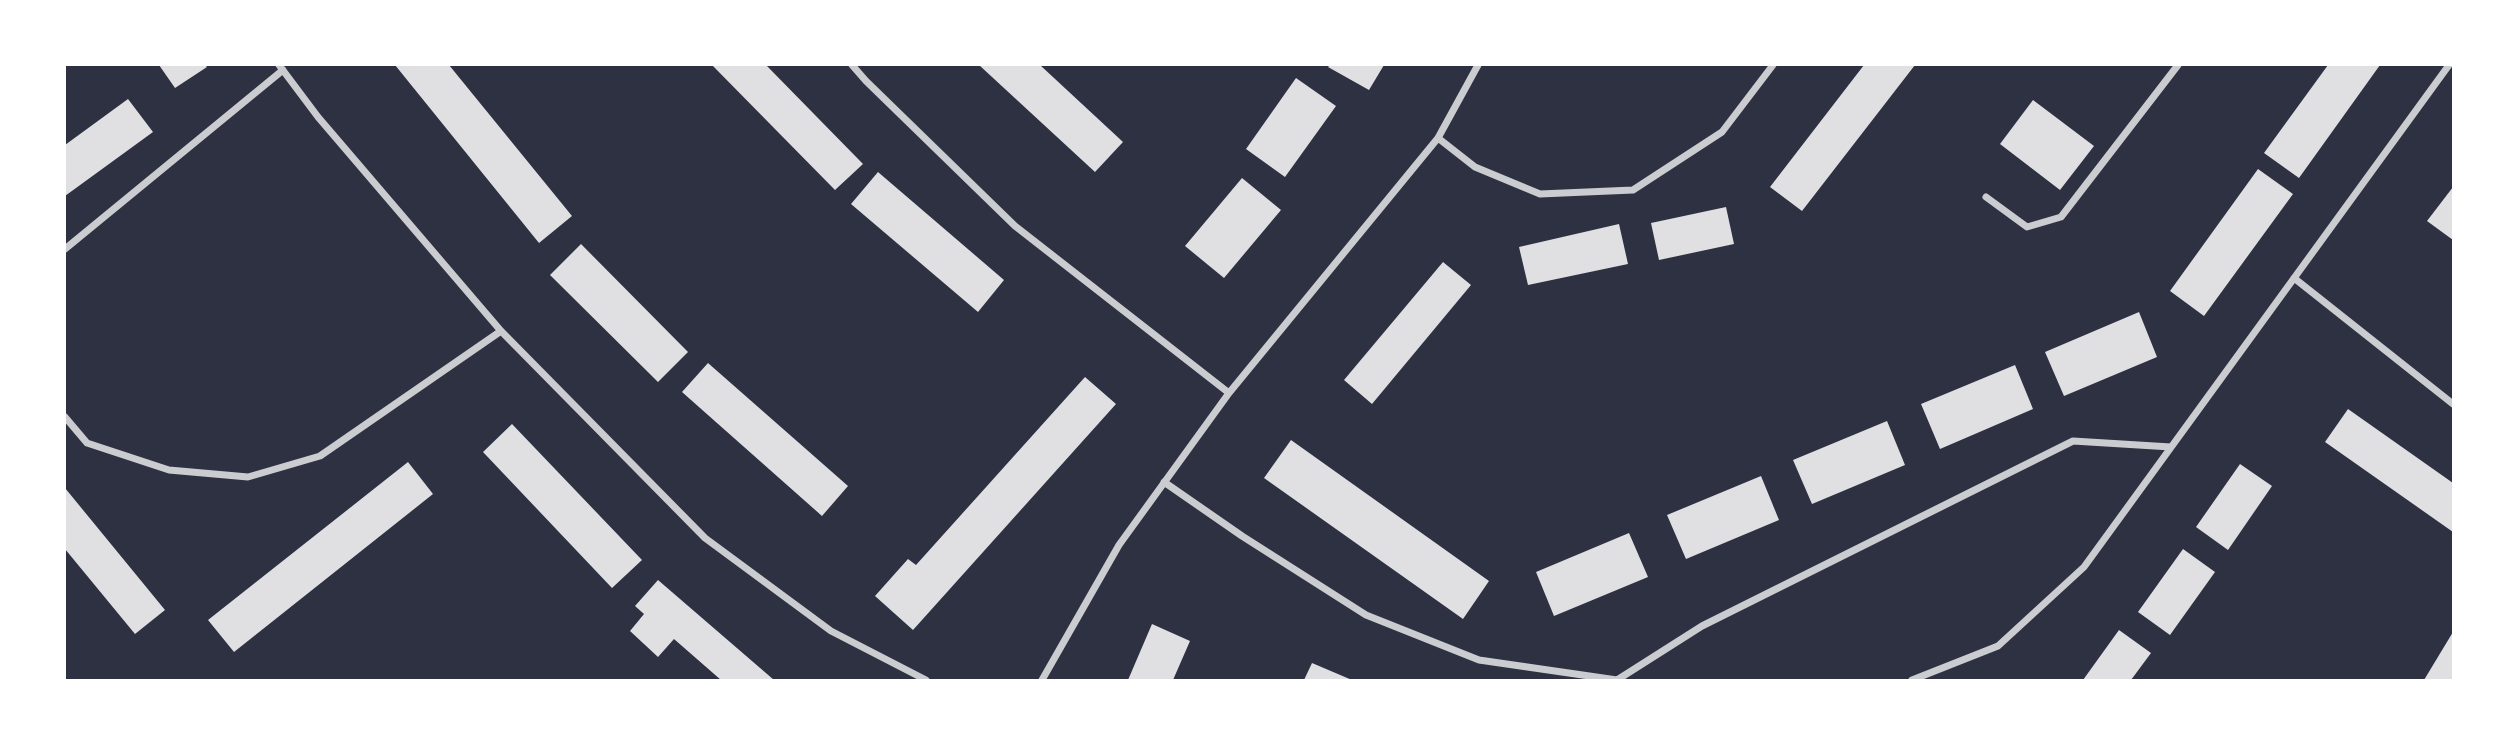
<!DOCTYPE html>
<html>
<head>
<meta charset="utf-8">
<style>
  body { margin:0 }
  #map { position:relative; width:2518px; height:745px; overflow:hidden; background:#2d3142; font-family:Rubik,sans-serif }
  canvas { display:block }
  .frame { position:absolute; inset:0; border:66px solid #fff; pointer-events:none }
</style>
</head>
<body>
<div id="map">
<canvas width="2518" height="745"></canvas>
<div class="frame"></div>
</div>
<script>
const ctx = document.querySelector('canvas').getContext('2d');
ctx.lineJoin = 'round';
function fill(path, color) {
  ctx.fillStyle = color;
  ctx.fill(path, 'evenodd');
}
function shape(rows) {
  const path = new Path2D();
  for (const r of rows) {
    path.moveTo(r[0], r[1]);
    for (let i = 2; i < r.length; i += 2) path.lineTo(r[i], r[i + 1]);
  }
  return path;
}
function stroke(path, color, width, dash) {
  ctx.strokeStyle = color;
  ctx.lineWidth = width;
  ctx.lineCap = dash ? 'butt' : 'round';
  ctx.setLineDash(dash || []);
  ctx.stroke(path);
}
const building = shape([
  [159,65,205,65,207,67,175,88],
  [395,65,449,65,572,216,539,243],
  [712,65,766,65,863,164,835,190],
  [979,65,1040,65,1123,142,1095,172],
  [1330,65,1384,65,1369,90,1328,67],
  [1864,65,1915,65,1802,211,1770,187],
  [2328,65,2380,65,2299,178,2264,153],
  [1296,78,1336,106,1285,177,1246,149],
  [128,99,153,132,65,196,65,145],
  [2033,100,2094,146,2060,190,2000,144],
  [2258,169,2293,194,2204,316,2170,291],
  [878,172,1004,280,978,312,851,204],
  [1242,178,1281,210,1224,278,1185,246],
  [2453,187,2453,240,2427,221],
  [1726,207,1734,244,1659,260,1651,223],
  [1619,224,1628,264,1528,285,1519,247],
  [581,244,688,352,658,382,550,275],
  [1443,262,1471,285,1372,404,1344,380],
  [2139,312,2157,357,2064,396,2045,352],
  [708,363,848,486,822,516,682,392],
  [2015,365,2033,409,1940,449,1921,404],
  [1085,377,1116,404,913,630,875,596,908,559,916,565],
  [2348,409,2453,483,2453,532,2325,442],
  [1887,421,1905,465,1812,504,1793,460],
  [512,424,642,560,612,588,483,452],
  [1291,440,1489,581,1463,619,1264,478],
  [408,462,433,494,234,652,208,620],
  [2240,464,2272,486,2228,550,2196,527],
  [1761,476,1779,520,1686,559,1667,515],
  [65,488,165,610,135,634,65,549],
  [1629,533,1648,577,1554,616,1536,572],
  [2183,549,2215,572,2170,635,2138,612],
  [658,580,774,680,721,680,674,639,658,657,630,631,644,614,635,606],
  [1152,624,1190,641,1173,680,1128,680],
  [2119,630,2151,653,2131,680,2083,680],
  [2453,632,2453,680,2424,680],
  [1312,663,1352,680,1304,680]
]);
const minor = shape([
  [279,65,318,117,501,331,705,538,831,631,926,680],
  [852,65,866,81,1015,226,1229,393],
  [1438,138,1475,167,1540,194,1633,190,1722,132,1773,65],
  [1986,197,2027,227,2061,217,2178,65],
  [65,249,283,70],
  [2294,278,2453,404],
  [65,417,87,443,169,470,248,477,320,456,501,331],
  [1164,482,1242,536,1366,615,1479,660,1617,680],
  [1042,680,1119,545,1229,393,1438,138,1478,65],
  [1617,680,1702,626,2073,441,2171,447],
  [1912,680,1998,646,2084,567,2449,65]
]);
fill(building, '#e0e0e3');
stroke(minor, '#caccd0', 7);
</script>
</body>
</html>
